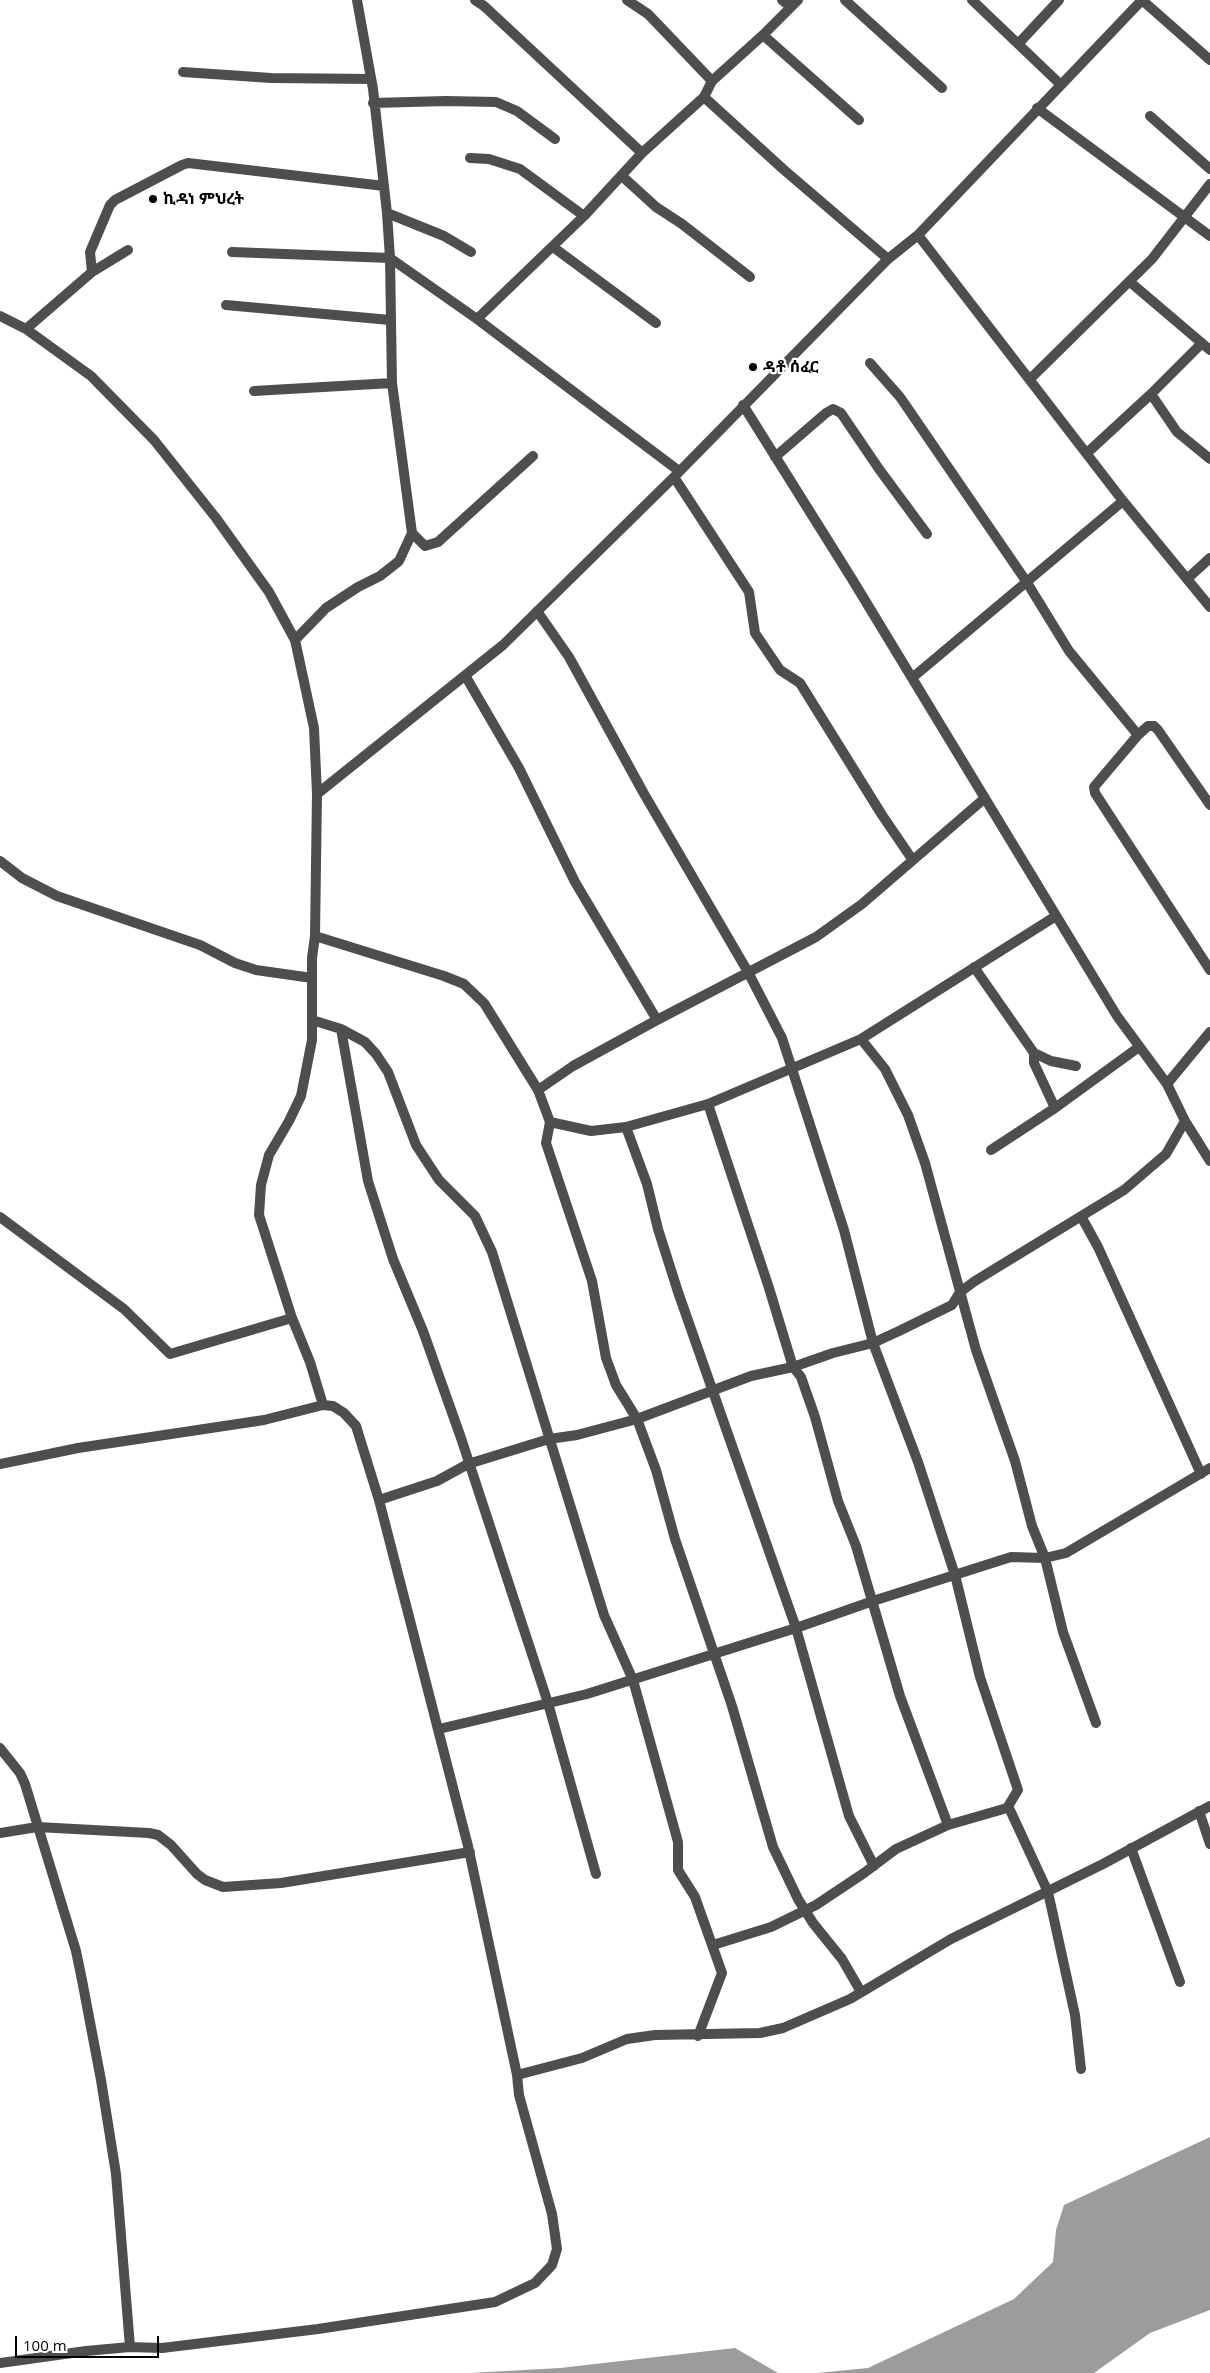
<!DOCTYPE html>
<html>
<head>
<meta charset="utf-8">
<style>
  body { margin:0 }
  #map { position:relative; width:1210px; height:2373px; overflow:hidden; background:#fff; font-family:"Open Sans",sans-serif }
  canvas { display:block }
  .scale { position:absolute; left:15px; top:2336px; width:144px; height:22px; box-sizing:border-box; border:2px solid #000; border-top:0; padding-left:6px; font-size:15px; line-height:18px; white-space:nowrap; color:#000; -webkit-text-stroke:4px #fff; paint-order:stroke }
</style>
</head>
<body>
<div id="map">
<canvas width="1210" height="2373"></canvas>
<div class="scale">100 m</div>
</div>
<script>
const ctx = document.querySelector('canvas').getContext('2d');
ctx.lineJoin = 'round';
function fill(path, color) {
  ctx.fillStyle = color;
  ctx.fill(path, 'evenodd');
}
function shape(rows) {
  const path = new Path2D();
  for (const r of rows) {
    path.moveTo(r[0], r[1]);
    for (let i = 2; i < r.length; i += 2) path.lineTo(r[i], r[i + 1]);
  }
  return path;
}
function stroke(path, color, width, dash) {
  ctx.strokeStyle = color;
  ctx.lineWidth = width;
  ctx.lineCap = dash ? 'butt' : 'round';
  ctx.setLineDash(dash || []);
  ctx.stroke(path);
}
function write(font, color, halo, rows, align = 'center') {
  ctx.font = font + ' "Open Sans","Noto Sans Ethiopic",sans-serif';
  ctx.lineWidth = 4.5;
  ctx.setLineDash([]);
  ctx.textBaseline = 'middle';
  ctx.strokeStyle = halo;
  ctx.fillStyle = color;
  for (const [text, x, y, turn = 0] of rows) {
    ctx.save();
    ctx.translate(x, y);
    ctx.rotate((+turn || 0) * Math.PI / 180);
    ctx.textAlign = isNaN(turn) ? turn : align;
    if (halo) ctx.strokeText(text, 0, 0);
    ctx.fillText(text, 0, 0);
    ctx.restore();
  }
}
const water = shape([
  [1210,2137,1210,2310,1150,2333,1094,2373,817,2373,868,2368,1014,2299,1053,2262,1056,2230,1064,2205],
  [735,2348,778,2373,470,2373,560,2368]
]);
const street = shape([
  [357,0,373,89,387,213,390,258,392,383,412,533],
  [475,0,484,6,642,153],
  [627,0,648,14,712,81],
  [782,0,791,7],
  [845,0,942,88],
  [972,0,1060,84],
  [1142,0,1210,60],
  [763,35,859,120],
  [1019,43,1059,0],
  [183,72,271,78,371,79],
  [704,97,783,169,888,259],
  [373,103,446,101,496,102,517,111,555,139],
  [1037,108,1210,236],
  [1150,116,1210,169],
  [470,158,489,159,520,169,584,216],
  [622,176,656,207,682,224,750,277],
  [387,213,444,236,471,252],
  [918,235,1123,501,1210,607],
  [553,247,656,323],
  [232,252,390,258,477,319,679,471],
  [92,272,128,250],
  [1130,282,1210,350],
  [226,305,390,320],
  [0,316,26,329,91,376,154,440,216,518,269,592,295,640,314,728,317,794,315,936,312,958,312,1040,301,1096,289,1121,269,1155,261,1185,259,1215,292,1318,310,1362,323,1405],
  [477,319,584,216,642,153,704,97,712,81,763,35,798,0],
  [26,329,92,272,90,252,110,205,115,200,182,165,188,163,384,186],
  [870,363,900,397,1026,581,1069,651,1138,735,1148,726,1154,726,1158,730,1210,805],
  [1030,379,1152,259,1210,184],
  [254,391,392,383],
  [1151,394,1177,432,1210,459],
  [743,405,852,579,1117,1016,1167,1084,1185,1121,1210,1161],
  [1087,453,1151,394,1202,343],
  [775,457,826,413,833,409,841,413,879,469,927,534],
  [674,477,749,592,755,633,780,670,800,683,882,815,912,859],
  [1187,579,1210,558],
  [537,611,569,657,643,792,748,972,782,1038,844,1230,873,1343,918,1462,955,1575,980,1677,1018,1790,1007,1808],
  [295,640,326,608,358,587,380,576,399,561,412,533,425,546,438,542,533,456],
  [466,677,519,768,575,882,657,1020],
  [912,678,1123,501],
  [1138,735,1094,787,1095,793,1210,970],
  [317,794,503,645,674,477,888,259,918,235,1142,0],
  [0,861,22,878,57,896,200,945,235,963,256,970,312,978],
  [315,936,444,976,464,984,484,1003,538,1090,550,1122,546,1143,592,1281,606,1358,616,1385,637,1419,656,1470,675,1539,732,1706,773,1847,798,1899,813,1923,842,1959,861,1992],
  [974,967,1034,1053,1051,1061,1076,1066],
  [312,1020,341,1029,365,1042,376,1054,388,1072,416,1145,439,1180,475,1216,492,1252,604,1615,633,1680,678,1842,678,1870,695,1897,722,1973,698,2036],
  [341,1029,368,1181,393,1259,423,1331,461,1438,548,1703,596,1874],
  [861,1039,885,1069,908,1115,925,1163,976,1350,1015,1461,1032,1526,1045,1558,1063,1632,1096,1723],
  [1034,1053,1034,1063,1055,1108],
  [1167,1084,1210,1032],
  [538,1090,573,1066,657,1020,816,937,862,904,985,798],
  [708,1104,769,1288,793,1367,801,1377,815,1417,838,1501,856,1546,900,1696,948,1825],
  [550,1122,591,1131,626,1127,708,1104,861,1039,1056,916],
  [626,1127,647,1184,658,1229,678,1292,796,1628,849,1816,874,1866],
  [991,1150,1055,1108,1139,1047],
  [0,1217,124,1309,170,1354,292,1318],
  [1082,1218,1098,1247,1201,1474],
  [0,1464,78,1448,264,1420,323,1405,333,1406,344,1413,356,1426,379,1500,468,1846,517,2075,519,2095,552,2214,557,2249,552,2265,535,2283,495,2302,318,2329,162,2348,130,2347,86,2351,0,2363],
  [379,1500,437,1481,468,1464,549,1439,577,1435,637,1419,751,1376,793,1367,833,1353,873,1343,899,1331,952,1305,960,1292,975,1281,1124,1190,1166,1154,1185,1121],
  [439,1729,587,1694,796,1628,873,1601,1011,1557,1045,1558,1066,1553,1210,1468],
  [0,1748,20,1773,25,1784,76,1951,82,1980,101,2080,116,2174,130,2347],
  [1199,1811,1210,1844],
  [0,1833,37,1827,149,1833,158,1835,171,1845,197,1874,205,1880,223,1887,281,1883,470,1852],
  [1131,1848,1180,1982],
  [713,1945,771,1927,816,1905,864,1873,896,1849,948,1825,1007,1808,1010,1810,1048,1892,1075,2015,1081,2069],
  [517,2075,582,2058,627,2039,655,2035,760,2033,783,2028,850,1999,951,1939,1103,1864,1210,1806]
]);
const markers = [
  [153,199,5,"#000"],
  [753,367,5,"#000"]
];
const poiNames = [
  ["ኪዳነ ምህረት",163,199],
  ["ዳቶ ሰፈር",763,367]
];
fill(water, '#9c9c9c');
stroke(street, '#4e4e4e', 10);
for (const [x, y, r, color] of markers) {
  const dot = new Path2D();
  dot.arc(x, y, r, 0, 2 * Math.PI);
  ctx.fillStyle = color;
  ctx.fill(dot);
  stroke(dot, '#fff', 2);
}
write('bold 16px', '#000', '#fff', poiNames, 'left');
</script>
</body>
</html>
